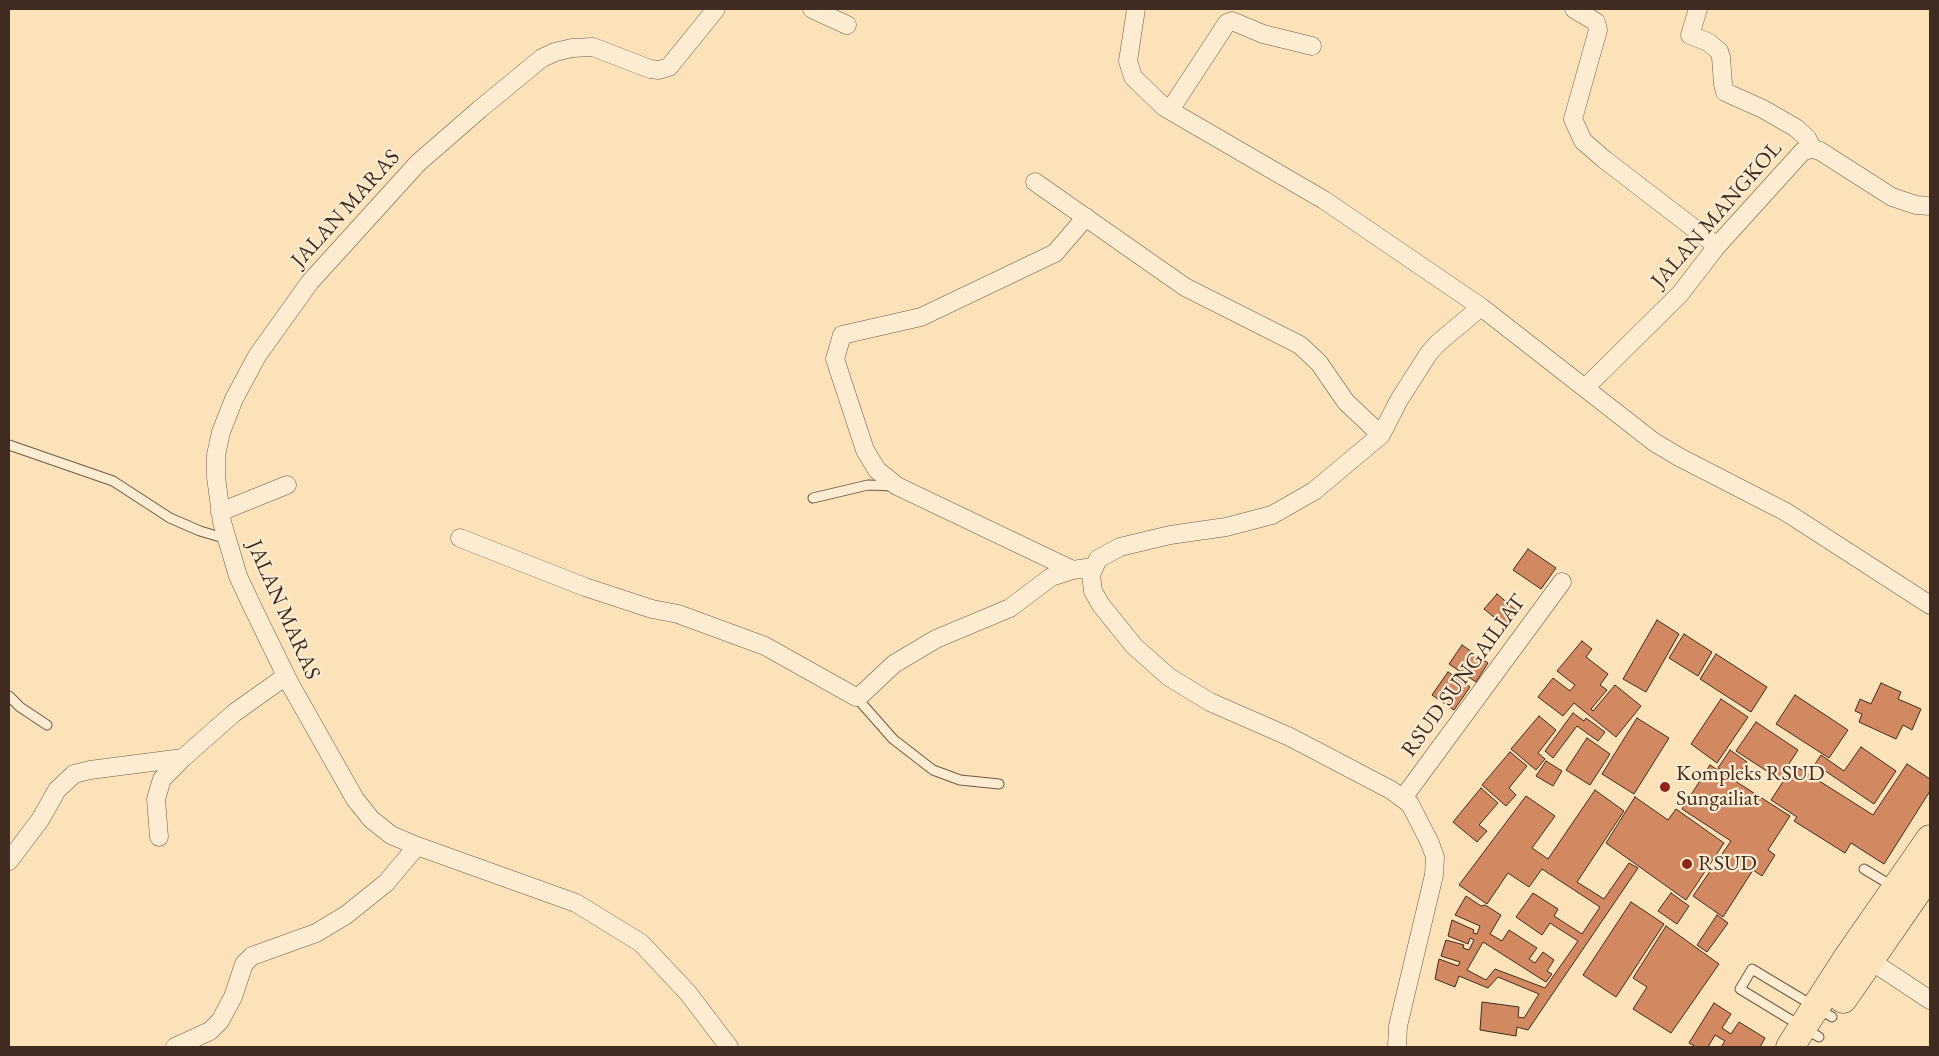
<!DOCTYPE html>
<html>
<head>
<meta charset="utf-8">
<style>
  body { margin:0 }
  #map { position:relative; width:1939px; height:1056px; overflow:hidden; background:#fce2b9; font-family:"EB Garamond",serif }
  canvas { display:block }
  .frame { position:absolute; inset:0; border:10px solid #3f2b1f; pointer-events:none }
</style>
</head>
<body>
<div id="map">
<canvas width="1939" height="1056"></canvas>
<div class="frame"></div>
</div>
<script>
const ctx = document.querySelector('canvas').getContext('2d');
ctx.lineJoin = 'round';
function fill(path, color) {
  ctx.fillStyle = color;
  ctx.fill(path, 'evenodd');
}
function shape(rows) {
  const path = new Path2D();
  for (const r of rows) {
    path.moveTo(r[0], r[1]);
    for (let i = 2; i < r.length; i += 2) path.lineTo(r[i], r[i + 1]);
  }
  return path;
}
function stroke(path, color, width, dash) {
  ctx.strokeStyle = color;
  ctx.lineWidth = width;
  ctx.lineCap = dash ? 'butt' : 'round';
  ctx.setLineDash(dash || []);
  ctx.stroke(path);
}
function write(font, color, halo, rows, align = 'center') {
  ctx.font = font + ' "EB Garamond",serif';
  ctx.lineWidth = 4.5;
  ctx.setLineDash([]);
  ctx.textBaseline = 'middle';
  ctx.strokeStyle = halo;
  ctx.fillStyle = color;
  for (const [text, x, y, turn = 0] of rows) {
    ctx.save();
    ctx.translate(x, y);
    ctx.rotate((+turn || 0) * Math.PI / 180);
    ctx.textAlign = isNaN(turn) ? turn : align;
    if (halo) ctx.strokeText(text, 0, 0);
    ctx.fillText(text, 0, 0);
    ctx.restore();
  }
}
const building = shape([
  [1528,549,1556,568,1541,589,1513,570,1528,549],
  [1497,594,1517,611,1505,626,1484,609,1497,594],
  [1657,620,1679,634,1646,692,1623,679,1657,620],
  [1684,634,1712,652,1698,676,1669,658,1684,634],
  [1582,641,1592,649,1586,657,1608,674,1600,685,1607,690,1591,709,1593,711,1615,685,1641,706,1616,737,1574,703,1563,716,1538,697,1553,678,1570,691,1575,685,1557,671,1582,641],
  [1462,645,1488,663,1476,682,1449,664,1462,645],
  [1716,654,1767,687,1751,712,1700,679,1716,654],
  [1448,672,1470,687,1454,710,1432,695,1448,672],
  [1881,683,1901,692,1898,699,1921,709,1912,730,1903,725,1896,739,1859,722,1862,714,1855,711,1860,699,1871,704,1881,683],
  [1795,695,1848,730,1829,758,1776,724,1795,695],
  [1721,699,1748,717,1717,763,1691,744,1721,699],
  [1573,713,1584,721,1586,718,1605,732,1598,741,1577,726,1553,758,1545,751,1573,713],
  [1539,716,1556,730,1538,753,1545,759,1536,770,1511,749,1539,716],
  [1637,718,1669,738,1634,794,1602,774,1637,718],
  [1756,722,1798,750,1779,779,1736,751,1756,722],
  [1587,738,1610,754,1590,785,1566,770,1587,738],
  [1861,747,1896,771,1874,804,1815,764,1821,755,1844,771,1861,747],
  [1730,750,1747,762,1735,779,1718,768,1730,750],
  [1510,752,1527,766,1509,788,1516,795,1506,806,1482,785,1510,752],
  [1546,761,1562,771,1553,786,1536,776,1546,761],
  [1907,764,1930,779,1930,791,1884,864,1851,843,1845,853,1794,821,1797,817,1771,800,1794,765,1873,815,1907,764],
  [1710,765,1790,816,1768,850,1775,855,1762,876,1753,870,1723,917,1693,896,1731,841,1682,809,1710,765],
  [1481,788,1498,803,1479,825,1487,831,1477,842,1453,822,1481,788],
  [1595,790,1624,811,1577,882,1604,899,1629,863,1638,868,1528,1030,1517,1027,1516,1036,1480,1030,1482,1002,1519,1007,1518,1017,1524,1018,1539,994,1498,977,1488,988,1459,976,1455,987,1435,979,1439,959,1458,966,1460,962,1441,956,1446,940,1464,945,1463,948,1469,950,1474,940,1470,938,1468,944,1448,936,1452,920,1474,930,1473,933,1477,934,1480,926,1455,915,1466,896,1481,906,1485,905,1501,915,1490,934,1502,941,1509,930,1537,948,1529,959,1535,963,1543,952,1554,960,1547,971,1552,974,1546,982,1483,942,1467,970,1486,980,1495,969,1545,988,1578,941,1550,923,1542,935,1516,917,1533,893,1558,909,1554,916,1582,934,1600,907,1542,869,1529,887,1508,873,1487,904,1459,885,1526,796,1555,816,1532,848,1548,859,1595,790],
  [1635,797,1668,820,1676,809,1724,843,1686,900,1606,843,1635,797],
  [1671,893,1689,906,1677,924,1658,911,1671,893],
  [1631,902,1664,924,1616,997,1583,975,1631,902],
  [1717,915,1728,923,1707,952,1697,945,1717,915],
  [1666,926,1719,964,1671,1033,1633,1009,1647,987,1633,978,1666,926],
  [1714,1003,1731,1014,1722,1028,1731,1034,1739,1022,1765,1038,1760,1047,1721,1047,1725,1041,1715,1035,1708,1047,1696,1047,1689,1043,1714,1003]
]);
const lane = shape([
  [9,445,113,481,170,518,200,531,227,539],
  [813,498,868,485,894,486],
  [9,696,20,707,47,725],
  [856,697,893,739,933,770,960,780,999,784],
  [1864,869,1894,887],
  [1819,1037,1740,989,1752,969,1832,1017]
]);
const street = shape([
  [716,9,669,67,659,70,650,69,593,47,572,48,555,52,542,58,480,109,418,163,310,282,257,356,234,399,221,432,216,455,216,477,222,522,238,576,252,606,290,684,355,799,371,819,391,835,417,846,576,903,641,943,688,993,729,1047],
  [812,9,847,25],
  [1136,9,1128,61,1133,77,1164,107,1324,200,1481,307,1654,442,1679,457,1786,512,1930,605],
  [1574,9,1596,22,1598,30,1573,119,1583,141,1605,160,1717,246],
  [1698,9,1690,35,1708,42,1719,51,1721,57,1723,84,1725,92,1763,109,1796,128,1807,138,1813,149],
  [1170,110,1227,23,1232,21,1263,34,1312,46],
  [1035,182,1185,287,1300,345,1319,363,1346,402,1381,435],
  [1585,388,1680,294,1717,246,1803,151,1813,149,1820,151,1892,197,1916,205,1930,206],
  [220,512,287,485],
  [460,538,585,587,652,609,678,614,765,646,856,697,860,696,894,664,936,639,1010,608,1051,577,1073,570,1093,567],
  [1073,570,897,486,877,470,865,450,835,359,842,335,921,317,1055,253,1086,217],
  [1403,798,1562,582],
  [159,837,156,799,162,779,183,758,234,713,286,676],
  [9,861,40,820,57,790,74,774,90,770,183,758],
  [1862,955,1930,1000],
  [175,1047,210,1031,220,1021,233,997,244,964,252,956,316,933,346,915,386,883,417,846],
  [1397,1047,1398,1026,1434,875,1435,857,1430,843,1410,804,1391,790,1290,737,1210,702,1169,677,1134,646,1101,605,1093,591,1091,575,1098,559,1120,547,1170,535,1226,527,1272,515,1314,491,1381,435,1399,400,1429,353,1438,343,1481,307]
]);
const highway = shape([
  [1843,999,1930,873],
  [1790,1047,1846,960,1930,839]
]);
const markers = [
  [1665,787,6,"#8f2418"],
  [1687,864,6,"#8f2418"]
];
const streetNames = [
  ["JALAN MARAS",346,209,-48],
  ["JALAN MANGKOL",1717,215,-49],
  ["JALAN MARAS",283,610,66],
  ["RSUD SUNGAILIAT",1464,676,-54]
];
const poiNames = [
  ["Kompleks RSUD",1676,774],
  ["Sungailiat",1676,799],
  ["RSUD",1698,864]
];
fill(building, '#d28962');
stroke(building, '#3f2b1f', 1);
stroke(lane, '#6e5946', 11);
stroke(street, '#6e5946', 19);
stroke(highway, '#3f2b1f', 29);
stroke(lane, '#fdecd2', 9);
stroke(street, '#fdecd2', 18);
stroke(highway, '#fce2b9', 28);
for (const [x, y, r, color] of markers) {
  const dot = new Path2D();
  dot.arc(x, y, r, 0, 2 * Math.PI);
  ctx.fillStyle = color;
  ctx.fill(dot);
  stroke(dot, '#fdecd2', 2);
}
write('22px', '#3f2b1f', '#fdecd2', streetNames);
write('22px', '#3f2b1f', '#fdecd2', poiNames, 'left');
</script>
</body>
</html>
